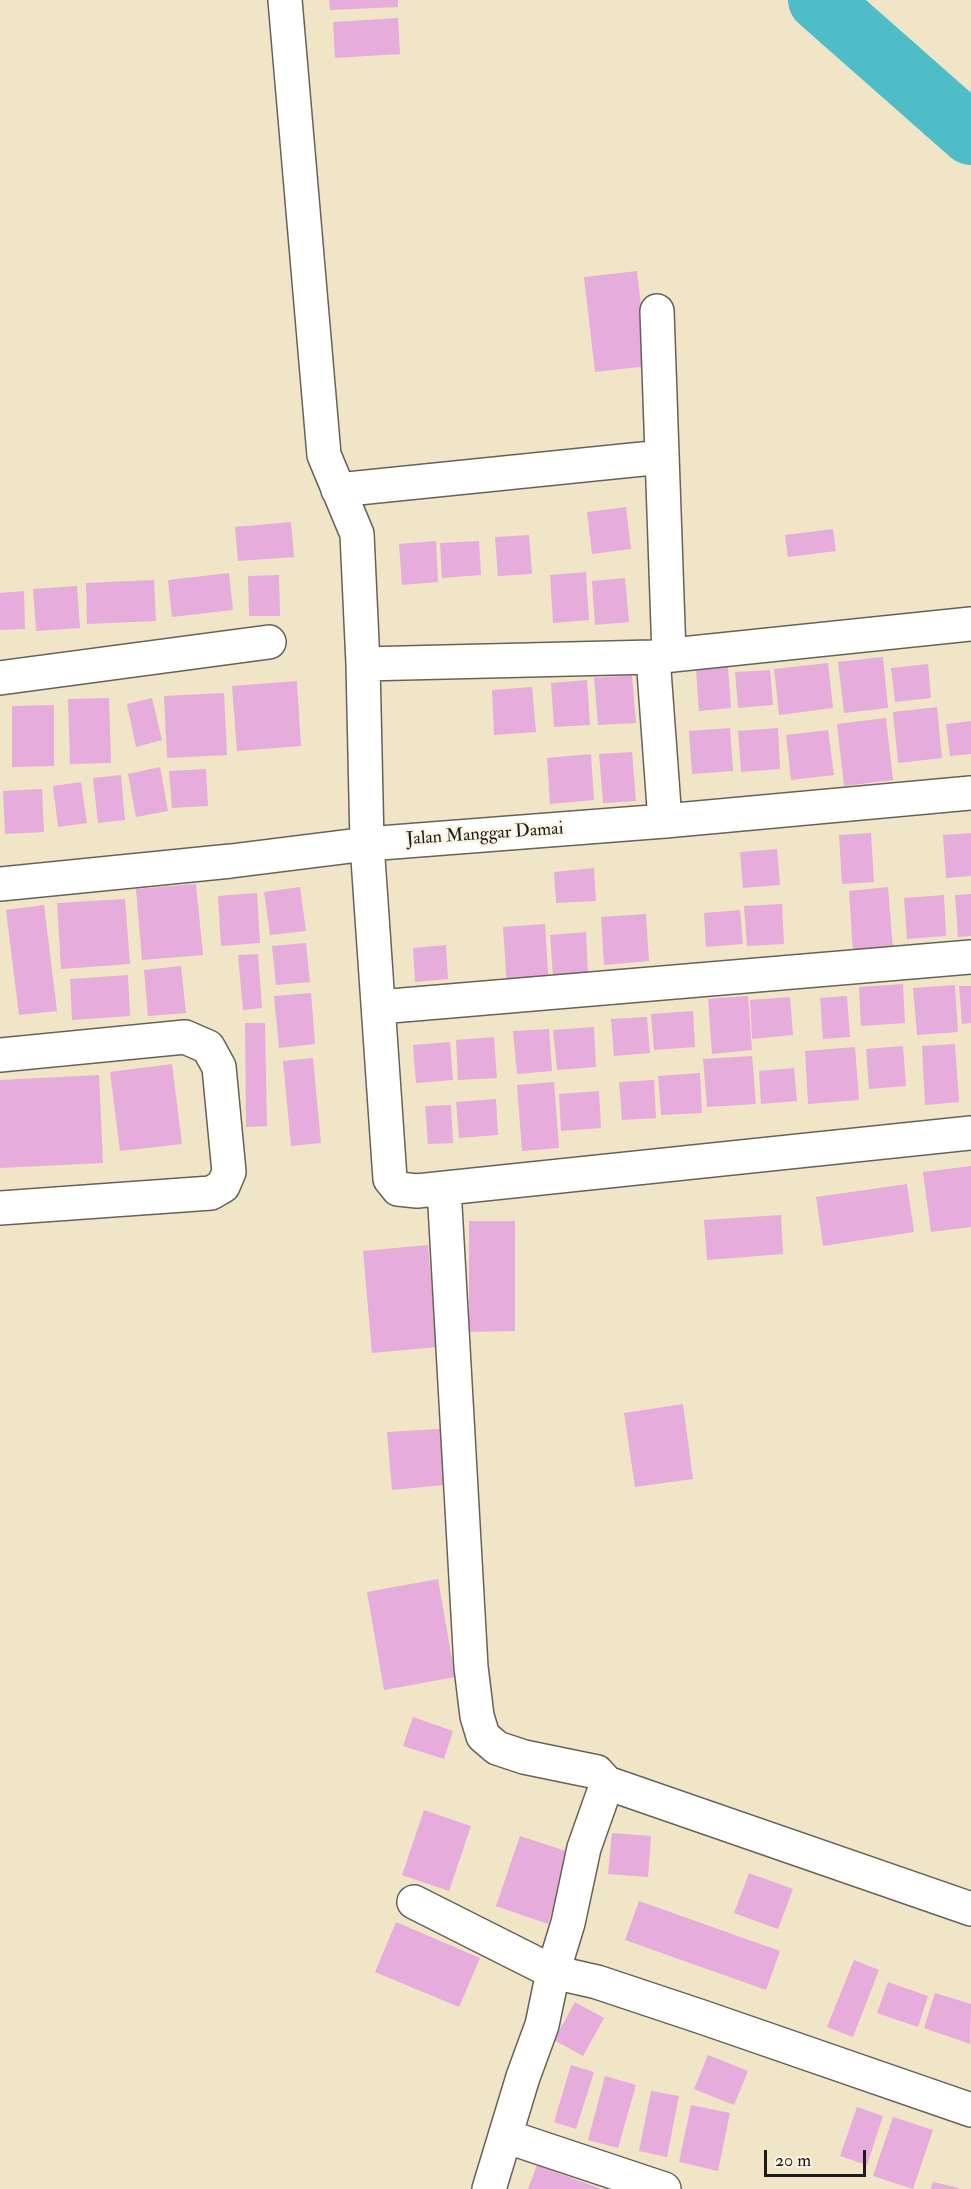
<!DOCTYPE html>
<html>
<head>
<meta charset="utf-8">
<style>
  body { margin:0 }
  #map { position:relative; width:971px; height:2189px; overflow:hidden; background:#f1e5c8; font-family:"IM FELL Double Pica",serif }
  canvas { display:block }
  .scale { position:absolute; left:764px; top:2150px; width:102px; height:27px; box-sizing:border-box; border:3px solid #1c1c1c; border-top:0; padding-left:8px; font-size:18px; line-height:21px; white-space:nowrap; color:#1c1c1c; -webkit-text-stroke:4px #fcf5e5; paint-order:stroke }
</style>
</head>
<body>
<div id="map">
<canvas width="971" height="2189"></canvas>
<div class="scale">20 m</div>
</div>
<script>
const ctx = document.querySelector('canvas').getContext('2d');
ctx.lineJoin = 'round';
function shape(rows) {
  const path = new Path2D();
  for (const r of rows) {
    path.moveTo(r[0], r[1]);
    for (let i = 2; i < r.length; i += 2) path.lineTo(r[i], r[i + 1]);
  }
  return path;
}
function stroke(path, color, width, dash) {
  ctx.strokeStyle = color;
  ctx.lineWidth = width;
  ctx.lineCap = dash ? 'butt' : 'round';
  ctx.setLineDash(dash || []);
  ctx.stroke(path);
}
function fill(path, color) {
  ctx.fillStyle = color;
  ctx.fill(path, 'evenodd');
}
function write(font, color, halo, rows, align = 'center') {
  ctx.font = font + ' "IM FELL Double Pica",serif';
  ctx.lineWidth = 5;
  ctx.setLineDash([]);
  ctx.textBaseline = 'middle';
  ctx.strokeStyle = halo;
  ctx.fillStyle = color;
  for (const [text, x, y, turn = 0] of rows) {
    ctx.save();
    ctx.translate(x, y);
    ctx.rotate((+turn || 0) * Math.PI / 180);
    ctx.textAlign = isNaN(turn) ? turn : align;
    if (halo) ctx.strokeText(text, 0, 0);
    ctx.fillText(text, 0, 0);
    ctx.restore();
  }
}
const river = shape([
  [819,0,971,134]
]);
const building = shape([
  [329,0,398,0,398,7,330,10],
  [398,18,400,54,335,58,333,22],
  [637,271,648,366,595,372,584,277],
  [626,507,631,549,592,554,587,512],
  [291,522,294,557,238,561,235,527],
  [833,529,836,551,788,557,785,535],
  [529,535,532,574,498,576,495,537],
  [436,541,438,582,402,585,399,544],
  [479,541,481,575,442,578,440,543],
  [586,572,589,620,553,623,550,575],
  [229,573,233,610,172,617,168,580],
  [279,575,280,616,249,616,248,576],
  [625,578,629,622,595,625,592,581],
  [154,580,156,621,87,624,86,583],
  [77,586,80,628,36,631,33,589],
  [24,591,25,629,0,630,0,593],
  [883,657,888,708,844,713,838,662],
  [828,663,833,708,779,715,774,669],
  [928,664,931,698,895,702,891,668],
  [728,667,731,708,699,711,696,670],
  [770,670,773,705,738,708,735,672],
  [632,675,636,723,598,725,594,678],
  [587,680,590,725,554,727,551,683],
  [297,681,301,746,237,751,232,686],
  [532,687,536,732,494,735,492,690],
  [224,693,227,755,167,758,164,696],
  [109,698,111,763,70,764,68,699],
  [152,698,162,740,136,747,127,704],
  [54,705,54,766,12,767,12,706],
  [937,707,942,758,898,763,893,712],
  [886,718,893,780,844,786,837,724],
  [971,721,971,754,950,756,946,724],
  [730,728,733,771,692,774,689,731],
  [778,728,780,769,741,772,738,731],
  [828,730,834,775,791,780,786,735],
  [632,752,636,801,603,803,599,754],
  [591,754,594,800,550,804,547,758],
  [160,767,168,811,136,817,128,774],
  [206,769,208,806,172,808,169,771],
  [121,775,125,820,98,823,93,778],
  [81,782,87,823,58,827,53,786],
  [42,789,44,832,5,834,3,791],
  [871,833,874,882,842,884,839,835],
  [971,833,971,876,946,878,943,835],
  [777,849,780,885,743,888,740,852],
  [594,868,596,901,556,903,554,872],
  [196,884,203,955,142,960,136,889],
  [300,887,306,931,270,935,264,892],
  [888,887,893,949,853,952,849,891],
  [257,893,260,943,221,946,218,896],
  [971,894,971,936,958,937,955,895],
  [944,895,946,936,907,939,904,898],
  [125,899,130,964,61,969,57,903],
  [782,904,784,944,747,946,744,906],
  [44,905,57,1011,19,1015,6,910],
  [740,910,743,944,706,947,704,913],
  [646,914,649,961,604,965,601,917],
  [545,924,549,986,507,989,503,927],
  [586,932,588,973,553,976,550,935],
  [306,943,310,982,276,985,272,946],
  [446,945,448,979,415,982,413,948],
  [258,954,262,1008,243,1010,238,955],
  [181,966,186,1013,148,1016,144,970],
  [128,975,130,1016,72,1020,70,979],
  [903,984,905,1023,861,1026,859,987],
  [955,985,958,1032,917,1035,913,988],
  [959,986,971,986,971,1023,962,1024],
  [311,993,315,1044,279,1048,274,996],
  [748,996,752,1050,712,1054,708,999],
  [847,996,850,1037,823,1039,820,998],
  [790,997,793,1035,752,1039,750,1000],
  [693,1011,695,1047,654,1050,651,1014],
  [647,1017,650,1053,614,1056,611,1019],
  [245,1023,265,1023,267,1126,246,1127],
  [594,1027,596,1067,557,1070,553,1030],
  [549,1029,552,1071,517,1074,513,1031],
  [494,1037,497,1078,458,1080,456,1040],
  [450,1042,453,1080,416,1083,413,1045],
  [955,1044,959,1102,925,1105,922,1046],
  [903,1046,906,1086,869,1089,866,1049],
  [855,1047,859,1100,808,1104,805,1051],
  [752,1056,756,1104,707,1107,703,1059],
  [313,1058,321,1143,291,1146,283,1061],
  [172,1064,182,1144,120,1151,110,1072],
  [794,1068,797,1101,761,1104,759,1071],
  [700,1073,702,1113,661,1115,658,1076],
  [99,1075,103,1163,0,1168,0,1080],
  [654,1080,656,1118,622,1120,619,1082],
  [554,1082,559,1148,522,1151,517,1085],
  [599,1091,601,1128,561,1131,559,1094],
  [496,1099,498,1135,459,1138,456,1102],
  [451,1105,453,1143,428,1144,425,1106],
  [971,1166,971,1227,931,1232,923,1172],
  [907,1184,914,1232,823,1246,816,1197],
  [781,1215,783,1254,707,1260,704,1220],
  [469,1221,515,1221,515,1331,469,1332],
  [428,1245,437,1347,372,1353,363,1251],
  [683,1404,693,1479,635,1487,624,1413],
  [440,1429,444,1485,392,1490,387,1432],
  [438,1579,455,1677,384,1690,367,1592],
  [413,1717,453,1731,444,1759,403,1746],
  [424,1810,471,1826,449,1891,402,1875],
  [612,1833,651,1836,648,1877,608,1874],
  [520,1836,572,1853,548,1924,496,1906],
  [749,1873,793,1889,778,1929,734,1913],
  [639,1901,780,1951,766,1990,625,1940],
  [396,1922,480,1958,459,2007,375,1972],
  [854,1960,879,1970,853,2037,827,2027],
  [888,1982,928,1996,918,2027,877,2013],
  [935,1993,971,2004,970,2044,924,2028],
  [575,2002,604,2018,583,2056,554,2040],
  [708,2055,748,2071,734,2105,694,2089],
  [571,2065,594,2072,576,2129,554,2122],
  [605,2076,636,2085,618,2148,588,2140],
  [651,2091,679,2096,667,2157,639,2151],
  [691,2105,730,2113,718,2171,679,2162],
  [857,2107,883,2116,867,2165,840,2156],
  [893,2117,933,2130,913,2189,873,2176],
  [537,2165,601,2189,528,2189],
  [933,2182,959,2188,959,2189,931,2189]
]);
const minor = shape([
  [285,0,324,455,357,534,363,664,367,844,390,1179,398,1189,417,1191,971,1133],
  [657,311,669,655],
  [338,490,662,457],
  [653,657,665,821],
  [363,664,653,657,971,624],
  [0,678,269,642],
  [0,884,231,861,367,844,665,821,971,793],
  [379,1007,971,957],
  [0,1055,185,1037,208,1047,219,1067,229,1172,223,1186,211,1193,0,1208],
  [444,1188,471,1667,477,1716,483,1736,497,1748,524,1757,597,1772,607,1783,584,1848,568,1923,553,1972,597,1982,702,2017,971,2110],
  [607,1783,971,1909],
  [414,1902,553,1972,542,2025,523,2077,489,2189],
  [505,2136,664,2189]
]);
const streetNames = [
  ["Jalan Manggar Damai",485,835,-4]
];
stroke(river, '#4fbdc7', 62);
fill(building, '#e5acdc');
stroke(minor, '#676258', 36);
stroke(minor, '#fff', 33);
write('18px', '#1c1c1c', '#fcf5e5', streetNames);
</script>
</body>
</html>
